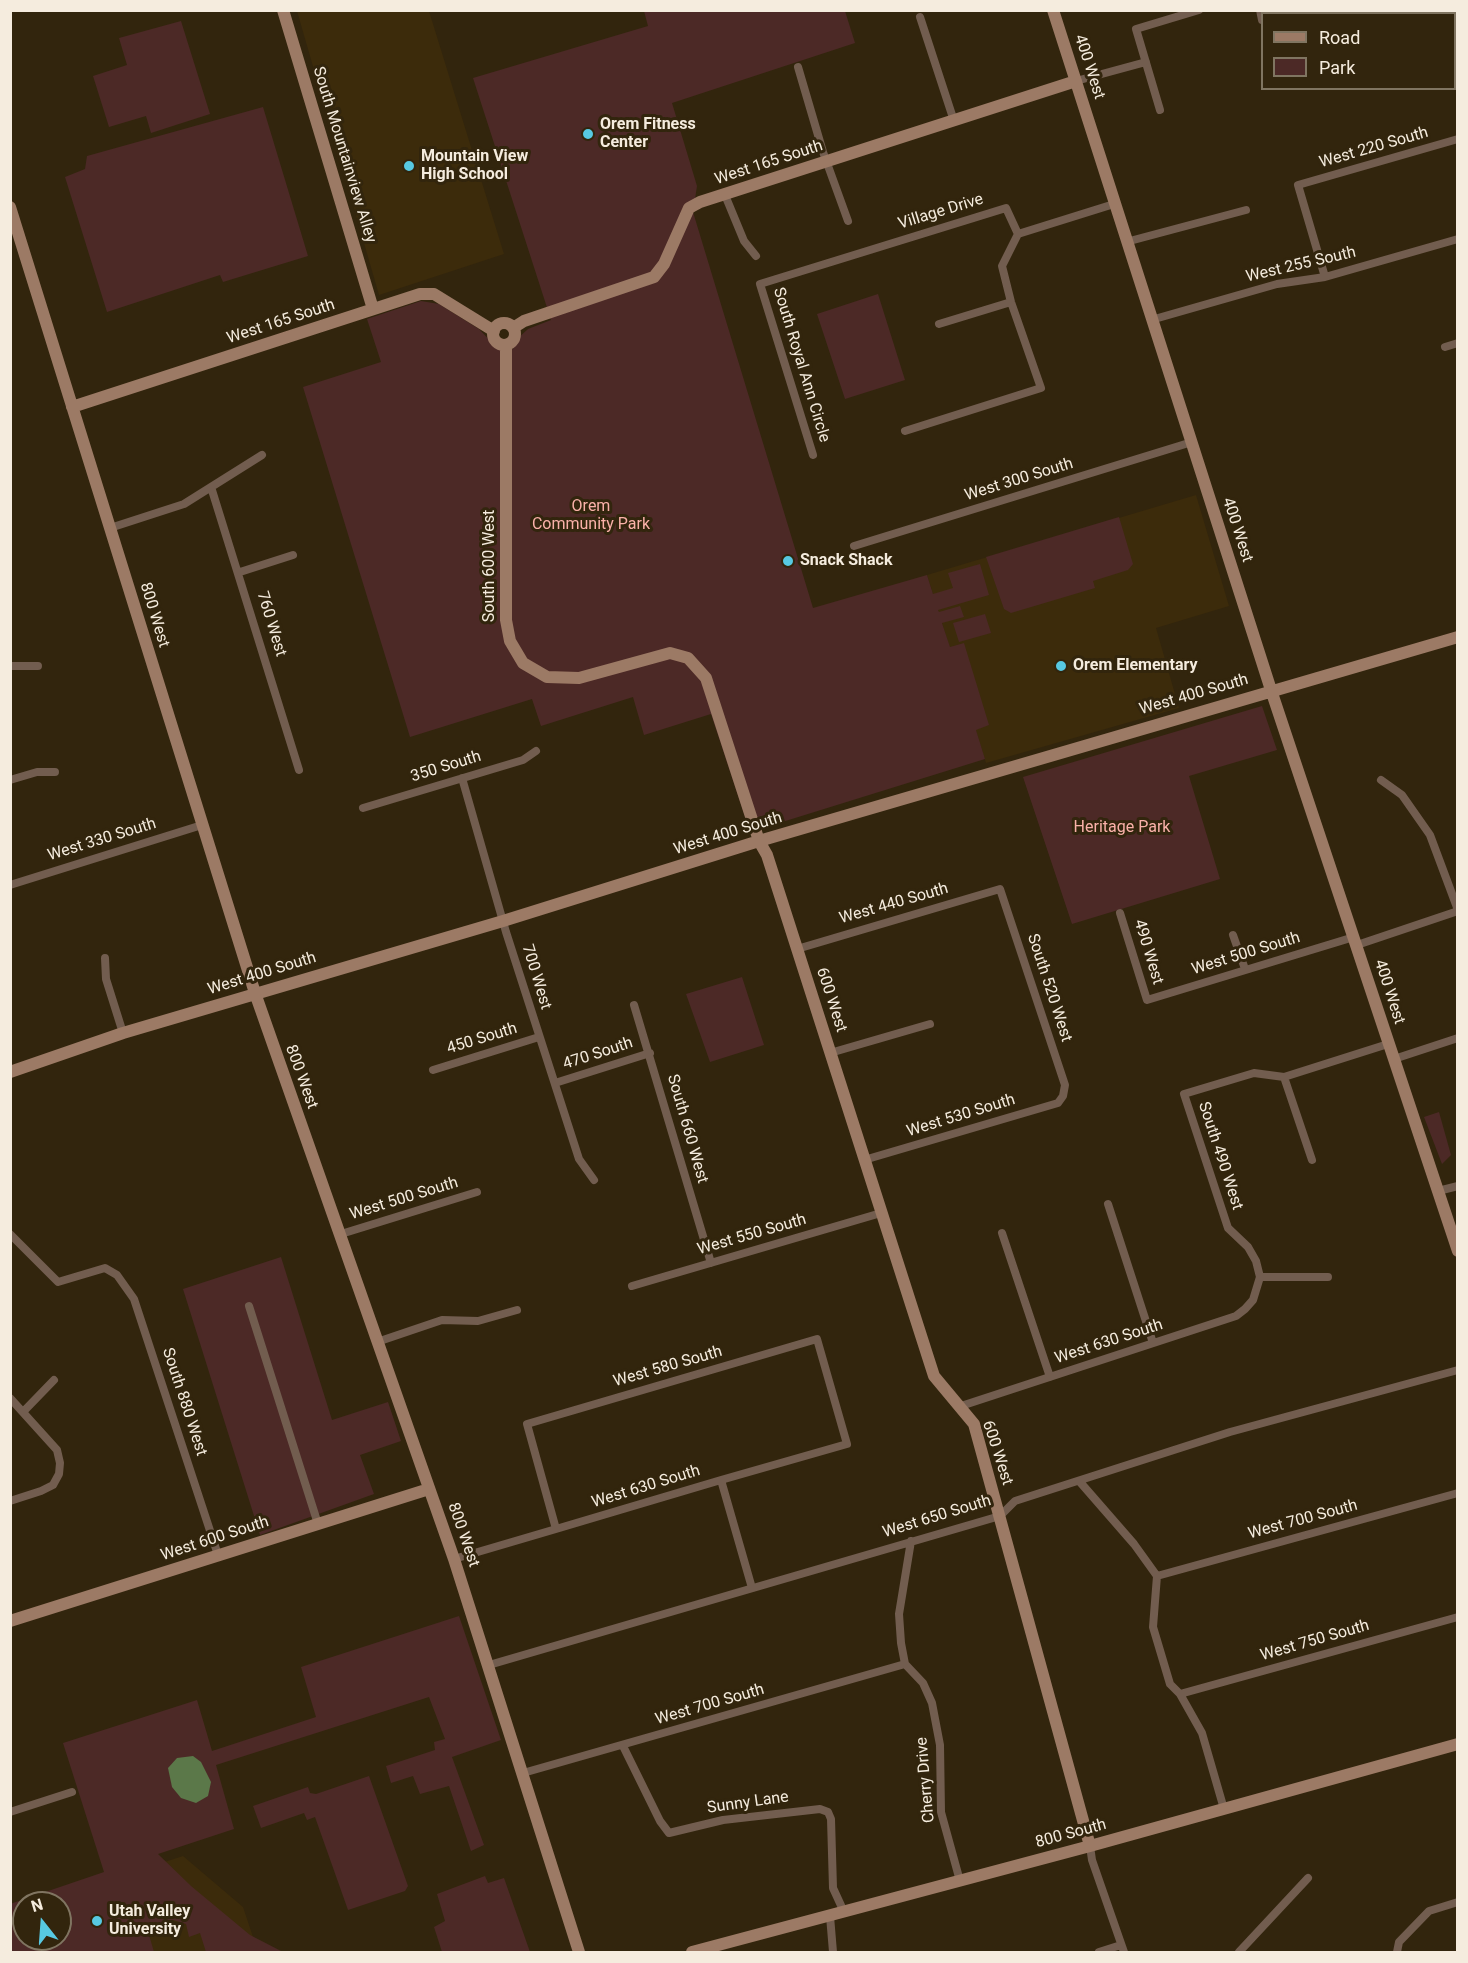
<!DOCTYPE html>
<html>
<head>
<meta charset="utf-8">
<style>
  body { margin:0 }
  #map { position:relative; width:1468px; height:1963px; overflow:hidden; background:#32250d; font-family:Roboto,sans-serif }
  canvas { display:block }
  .frame { position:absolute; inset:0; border:12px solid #f5ecde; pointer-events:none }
  .legend { position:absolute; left:1261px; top:12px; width:195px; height:78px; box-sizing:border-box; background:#32250d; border:2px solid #807561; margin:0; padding:8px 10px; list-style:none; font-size:18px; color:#f5ecde }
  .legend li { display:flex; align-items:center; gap:12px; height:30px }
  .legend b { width:30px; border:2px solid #807561 }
  .north { position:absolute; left:12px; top:1891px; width:60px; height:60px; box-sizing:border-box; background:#32250d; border:2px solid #807561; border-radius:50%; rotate:343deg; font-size:16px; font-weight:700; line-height:24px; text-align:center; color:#f5ecde }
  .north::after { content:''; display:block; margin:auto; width:21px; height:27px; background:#57c9e2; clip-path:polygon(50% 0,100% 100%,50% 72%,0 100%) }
</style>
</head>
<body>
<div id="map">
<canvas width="1468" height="1963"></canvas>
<div class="frame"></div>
<ul class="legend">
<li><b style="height:8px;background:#9c7a65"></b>Road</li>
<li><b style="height:16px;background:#4c2926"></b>Park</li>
</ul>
<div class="north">N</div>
</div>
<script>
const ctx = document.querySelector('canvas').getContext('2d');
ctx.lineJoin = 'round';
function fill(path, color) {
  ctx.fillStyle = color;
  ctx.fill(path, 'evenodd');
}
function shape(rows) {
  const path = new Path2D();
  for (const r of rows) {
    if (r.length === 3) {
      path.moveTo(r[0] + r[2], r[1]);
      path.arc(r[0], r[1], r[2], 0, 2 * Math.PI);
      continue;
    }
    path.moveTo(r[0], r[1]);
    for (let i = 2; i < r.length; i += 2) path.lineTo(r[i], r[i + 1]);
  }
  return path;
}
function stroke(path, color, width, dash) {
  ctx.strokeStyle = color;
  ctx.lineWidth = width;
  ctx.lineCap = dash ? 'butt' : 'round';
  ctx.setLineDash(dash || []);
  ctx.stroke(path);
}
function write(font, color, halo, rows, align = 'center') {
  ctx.font = font + ' Roboto,sans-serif';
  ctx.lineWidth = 6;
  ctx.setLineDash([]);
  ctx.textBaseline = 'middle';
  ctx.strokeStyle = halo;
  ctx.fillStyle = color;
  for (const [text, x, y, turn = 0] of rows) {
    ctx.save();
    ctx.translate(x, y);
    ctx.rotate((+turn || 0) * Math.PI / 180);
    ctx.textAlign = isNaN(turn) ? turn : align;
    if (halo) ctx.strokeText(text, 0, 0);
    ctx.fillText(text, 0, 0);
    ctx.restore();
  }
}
const built = shape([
  [297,11,429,11,504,254,379,295],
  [1196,495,1229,606,1156,628,1179,708,986,763,927,575],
  [183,1856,243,1907,258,1952,11,1952,10,1904,119,1877],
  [24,1903,60,1903,60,1939,24,1939]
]);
const green = shape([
  [644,11,845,11,855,43,672,103,697,186,693,212,813,608,927,575,933,594,953,588,948,573,980,564,989,595,938,610,939,612,960,606,964,617,942,623,950,647,964,643,989,725,976,730,985,759,750,832,711,714,644,735,633,697,541,726,532,699,410,737,303,387,381,362,367,319,421,301,439,304,479,329,496,347,513,349,516,340,528,329,551,320,473,78,648,26],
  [181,21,210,114,151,133,146,116,109,127,93,76,127,65,119,38],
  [263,107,308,256,223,282,220,275,107,312,65,177,85,169,87,156],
  [878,294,905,380,845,399,817,314],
  [1119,517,1133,564,1128,570,1093,581,1095,588,1011,613,1004,609,986,557],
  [985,614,991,633,959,642,953,623],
  [1262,706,1277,750,1189,776,1220,879,1072,924,1023,777],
  [742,977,764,1045,710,1062,686,994],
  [1439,1112,1451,1155,1442,1164,1424,1117],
  [281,1257,332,1420,388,1402,401,1441,360,1455,374,1494,260,1535,183,1289],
  [459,1616,501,1740,452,1757,484,1845,471,1851,449,1786,420,1794,413,1776,391,1783,386,1766,435,1750,434,1742,445,1739,429,1697,216,1765,234,1829,158,1854,191,1886,250,1935,283,1952,206,1952,200,1933,189,1937,186,1924,173,1920,147,1928,154,1952,11,1952,10,1904,104,1872,63,1743,197,1700,212,1751,316,1717,301,1667],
  [24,1903,60,1903,60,1939,24,1939],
  [369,1776,408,1886,405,1891,348,1910,315,1817,307,1820,304,1813,261,1828,253,1806,308,1787,310,1793,316,1794],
  [485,1876,488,1883,504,1878,530,1952,442,1952,434,1927,445,1921,437,1894]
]);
const water = shape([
  [193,1756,201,1762,211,1782,208,1796,196,1803,181,1798,172,1787,168,1768,177,1758]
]);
const street = shape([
  [1260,10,1262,20],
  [1379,10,1380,14],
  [920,17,954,121],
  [1454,32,1458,31],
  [798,67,823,152,848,221],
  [1076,81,1146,62],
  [1160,110,1136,29,1199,10],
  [725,195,744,241,756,256],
  [1018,234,1114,204],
  [1126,242,1246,210],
  [1325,277,1298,185,1458,139],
  [1151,320,1277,284,1325,277,1458,239],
  [939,324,1011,302],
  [1445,347,1458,343],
  [905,431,1041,388,1011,302,1002,266,1018,234],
  [813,455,760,284,1006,208,1018,234],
  [211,487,299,770],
  [110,528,184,504,262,455],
  [854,546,1192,442],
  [240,572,293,555],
  [10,666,38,666],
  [462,778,506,932,579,1159,594,1180],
  [10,780,37,772,55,772],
  [1381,780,1402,795,1430,835,1458,910],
  [363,808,523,760,536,751],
  [10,885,202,825],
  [1120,913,1147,1000,1354,937],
  [1233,935,1245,969],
  [1357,945,1458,911],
  [797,949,1000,889,1065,1085,1063,1096,1058,1103,864,1160],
  [105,958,106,979,123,1033],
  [634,1005,711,1263],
  [830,1053,930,1024],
  [1394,1059,1458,1038],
  [433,1070,539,1037],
  [1284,1077,1312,1160],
  [555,1083,650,1053],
  [1438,1191,1458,1186],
  [1108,1204,1153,1343],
  [1002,1233,1050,1377],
  [10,1234,58,1282,105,1268,117,1275,134,1299,218,1555],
  [341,1234,477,1192],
  [1260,1277,1328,1277],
  [632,1286,881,1213],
  [249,1306,318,1524],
  [377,1342,442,1320,478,1321,517,1310],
  [10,1398,57,1450,60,1463,59,1474,53,1485,41,1491,10,1501],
  [958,1407,1236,1316,1245,1309,1253,1300,1260,1277,1256,1261,1248,1247,1228,1228,1184,1094,1254,1073,1284,1077,1388,1044],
  [23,1412,54,1380],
  [721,1480,752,1588],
  [1080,1482,1134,1544,1157,1576,1153,1627,1170,1684,1180,1694,1202,1733,1224,1809],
  [911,1541,899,1614,901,1643,905,1664,923,1683,932,1703,940,1745,941,1812,960,1881],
  [454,1559,556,1529,721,1480,847,1444,817,1339,527,1424,556,1529],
  [1157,1576,1458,1493],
  [489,1665,1000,1516,1015,1501,1230,1432,1458,1370],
  [1180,1694,1458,1617],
  [623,1746,660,1821,669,1833,723,1820,820,1809,828,1812,831,1819,833,1888,844,1912],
  [523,1773,905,1664],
  [10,1812,72,1792],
  [1090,1846,1092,1860,1124,1952],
  [830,1916,833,1952],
  [1099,1952,1121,1945],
  [1239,1952,1308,1878],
  [1397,1952,1399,1942,1429,1911,1458,1902]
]);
const secondary = shape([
  [283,10,373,309],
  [1053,10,1271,690,1458,1251],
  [10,207,255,993,454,1559,579,1952],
  [504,334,11],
  [513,328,524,321,654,277,664,264,689,208,700,202,1076,81],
  [506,345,506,620,510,641,523,663,547,677,579,678,670,653,688,658,706,678,759,841,767,855,934,1376,974,1424,1090,1846],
  [72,407,420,294,434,294,494,331],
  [10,1072,123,1033,503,921,759,841,1458,637],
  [10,1621,429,1489],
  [692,1952,1090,1846,1458,1744]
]);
const markers = [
  [588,134,6,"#57c9e2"],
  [409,166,6,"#57c9e2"],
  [788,561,6,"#57c9e2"],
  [1061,666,6,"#57c9e2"],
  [97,1921,6,"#57c9e2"]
];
const streetNames = [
  ["400 West",1089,67,72],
  ["West 220 South",1374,148,-16],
  ["South Mountainview Alley",344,155,73],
  ["West 165 South",769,163,-18],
  ["Village Drive",941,212,-17],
  ["West 255 South",1301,265,-13],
  ["West 165 South",281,322,-18],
  ["South Royal Ann Circle",801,365,73],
  ["West 300 South",1019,480,-17],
  ["400 West",1237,530,72],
  ["South 600 West",490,566,-90],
  ["800 West",154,615,73],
  ["760 West",271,624,73],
  ["West 400 South",1194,695,-16],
  ["350 South",446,767,-17],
  ["West 400 South",728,834,-17],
  ["West 330 South",102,840,-17],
  ["West 440 South",894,904,-16],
  ["490 West",1148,952,73],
  ["West 500 South",1246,954,-17],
  ["West 400 South",262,974,-17],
  ["700 West",536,977,73],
  ["South 520 West",1049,988,72],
  ["400 West",1389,992,72],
  ["600 West",831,1000,72],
  ["450 South",482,1039,-17],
  ["470 South",598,1054,-18],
  ["800 West",301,1077,70],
  ["West 530 South",961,1116,-17],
  ["South 660 West",687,1129,74],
  ["South 490 West",1220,1156,72],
  ["West 500 South",404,1199,-17],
  ["West 550 South",752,1235,-16],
  ["West 630 South",1109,1342,-18],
  ["West 580 South",668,1367,-16],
  ["South 880 West",184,1402,72],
  ["600 West",997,1453,72],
  ["West 630 South",646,1487,-17],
  ["West 650 South",937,1517,-17],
  ["West 700 South",1303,1520,-15],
  ["800 West",463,1535,71],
  ["West 600 South",215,1539,-18],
  ["West 750 South",1315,1641,-16],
  ["West 700 South",710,1705,-16],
  ["Cherry Drive",926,1780,-95],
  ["Sunny Lane",748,1803,-8],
  ["800 South",1071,1834,-15]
];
const poiNames = [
  ["Orem Fitness",600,125],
  ["Center",600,143],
  ["Mountain View",421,157],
  ["High School",421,175],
  ["Snack Shack",800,561],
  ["Orem Elementary",1073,666],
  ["Utah Valley",109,1912],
  ["University",109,1930]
];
const parkNames = [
  ["Orem",591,507],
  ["Community Park",591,525],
  ["Heritage Park",1122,828]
];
fill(built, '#3c2b0b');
fill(green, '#4c2926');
fill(water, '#5b7849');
stroke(street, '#725d4f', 8);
stroke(secondary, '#9c7a65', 12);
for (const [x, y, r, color] of markers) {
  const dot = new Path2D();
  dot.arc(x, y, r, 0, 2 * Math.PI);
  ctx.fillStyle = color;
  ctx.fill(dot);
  stroke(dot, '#32250d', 2);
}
write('16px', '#f5ecde', '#32250d', streetNames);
write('bold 16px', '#f5ecde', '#32250d', poiNames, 'left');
write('16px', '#fab1a9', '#32250d', parkNames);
</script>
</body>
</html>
